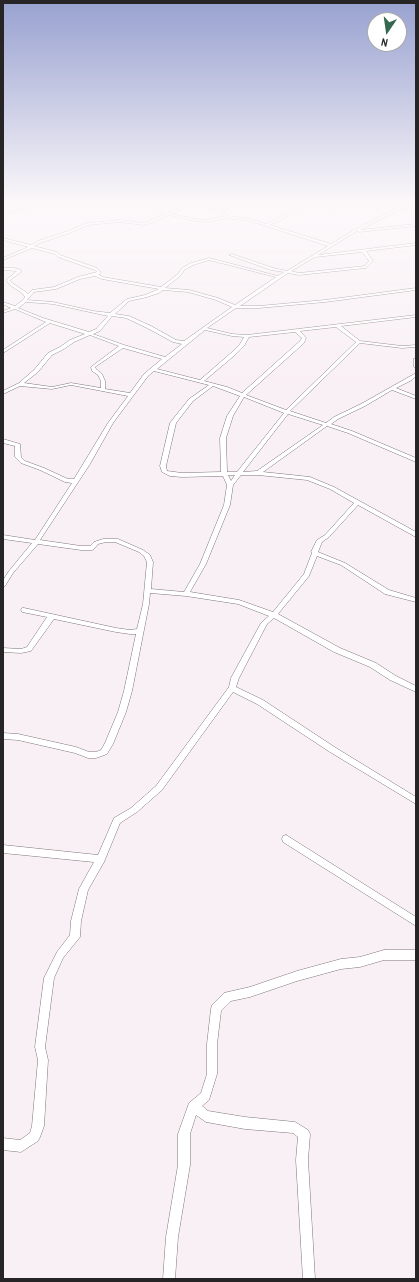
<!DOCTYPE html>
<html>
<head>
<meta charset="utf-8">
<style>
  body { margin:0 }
  #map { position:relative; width:419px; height:1282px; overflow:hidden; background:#f9f0f5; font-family:"Archivo Narrow",sans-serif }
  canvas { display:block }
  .frame { position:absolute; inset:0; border:4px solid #272426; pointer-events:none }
  .north { position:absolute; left:367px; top:12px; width:40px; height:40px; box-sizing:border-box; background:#fff; border:1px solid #a9a7a8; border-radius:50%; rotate:193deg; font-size:11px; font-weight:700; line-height:16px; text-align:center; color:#272426 }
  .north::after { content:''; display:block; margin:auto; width:14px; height:18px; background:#34694f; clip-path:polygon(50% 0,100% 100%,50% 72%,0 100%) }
</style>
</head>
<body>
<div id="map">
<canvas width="419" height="1282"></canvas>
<div class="frame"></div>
<div class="north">N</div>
</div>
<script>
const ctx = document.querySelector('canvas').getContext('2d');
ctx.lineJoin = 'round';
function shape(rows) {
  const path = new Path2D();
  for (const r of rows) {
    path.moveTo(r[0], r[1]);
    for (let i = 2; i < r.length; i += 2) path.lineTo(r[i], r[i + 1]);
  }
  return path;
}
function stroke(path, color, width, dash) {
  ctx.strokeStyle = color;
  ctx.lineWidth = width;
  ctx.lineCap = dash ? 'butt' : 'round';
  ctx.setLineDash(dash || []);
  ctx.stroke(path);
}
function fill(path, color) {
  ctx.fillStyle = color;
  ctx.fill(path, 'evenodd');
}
const street = shape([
  [32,205,38,205,10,214,3,213,3,211,10,212,32,205],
  [56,205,68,205,66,206,56,205],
  [148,205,152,205,160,211,168,213,185,205,216,207,219,205,224,205,219,208,225,212,227,216,250,219,266,224,298,208,300,205,304,205,300,210,270,225,331,244,354,230,403,205,408,205,405,207,416,206,416,208,401,209,360,230,416,224,416,226,359,232,357,231,318,255,416,243,416,245,366,251,373,261,366,268,299,275,288,273,240,306,259,306,325,300,416,288,416,290,325,302,259,308,236,308,207,328,232,334,247,335,416,315,416,317,341,326,360,341,402,346,416,345,416,347,402,348,360,343,290,411,326,423,334,417,361,404,416,373,416,376,412,380,396,388,416,396,416,399,392,390,365,406,338,419,331,424,352,431,416,458,416,462,348,433,327,426,263,472,310,477,334,487,416,532,416,537,414,536,358,505,329,537,322,542,318,552,345,563,389,590,416,598,416,602,385,594,341,565,317,556,309,576,278,614,340,648,376,663,396,676,416,686,416,692,390,680,370,667,334,652,274,618,267,624,239,678,236,687,263,700,336,748,416,797,416,804,330,752,257,704,233,692,162,790,137,812,120,823,104,862,88,890,81,921,80,937,63,958,54,978,45,1047,48,1060,44,1126,40,1137,38,1141,21,1152,3,1150,3,1138,20,1140,30,1133,32,1126,38,1060,35,1047,44,978,57,952,70,935,71,921,79,889,94,862,3,853,3,845,98,855,114,818,131,808,156,786,229,687,231,678,261,623,269,616,238,604,186,596,150,593,149,604,132,691,126,712,113,744,107,754,96,758,88,758,75,753,18,740,3,739,3,733,18,734,76,747,89,752,96,752,101,750,105,743,118,712,124,691,136,634,130,634,116,632,54,619,31,651,21,653,3,652,3,648,21,649,27,647,47,617,22,612,21,610,22,608,24,608,116,628,130,630,137,629,143,604,147,562,144,556,139,552,115,542,106,542,98,544,94,549,92,550,81,550,38,544,13,573,5,586,3,587,3,580,9,571,32,543,3,539,3,535,35,540,72,483,65,482,40,470,21,463,15,457,15,446,3,443,3,439,20,444,21,457,25,461,44,468,68,479,74,479,108,423,128,396,71,385,52,389,20,386,3,394,3,391,19,383,34,370,48,353,60,347,70,340,85,334,50,323,3,353,3,350,46,322,15,309,3,313,3,311,11,308,3,304,3,302,15,306,23,300,25,297,23,294,10,285,6,280,17,271,3,270,3,268,14,268,21,270,21,272,10,280,12,283,26,292,28,294,32,290,54,287,78,277,97,272,95,270,58,257,55,254,32,248,3,260,3,258,28,247,3,240,3,238,31,245,38,241,68,231,87,223,120,220,144,223,165,214,158,213,148,205],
  [187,207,216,209,223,214,224,216,208,220,195,219,172,214,187,207],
  [169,215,195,221,208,222,226,218,250,221,328,246,287,271,273,268,232,254,229,255,271,270,284,272,278,276,209,258,191,263,182,268,178,274,161,287,103,277,99,275,101,272,97,268,60,255,57,252,34,246,40,243,70,233,88,225,120,222,144,225,155,222,169,215],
  [362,252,369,261,365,266,299,273,291,271,315,257,362,252],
  [209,260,276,277,235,305,218,298,189,290,165,288,180,276,184,270,193,265,209,260],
  [95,276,102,279,159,289,145,295,127,299,110,313,93,311,53,302,27,300,34,292,56,289,80,279,95,276],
  [163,290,188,292,216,300,232,307,184,341,176,340,151,326,129,316,115,314,129,301,147,297,159,293,163,290],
  [26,302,53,304,108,316,96,329,89,332,43,318,18,308,26,302],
  [112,316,126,318,147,328,173,342,182,344,165,357,124,345,93,334,100,331,112,316],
  [336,327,356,342,286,410,246,395,304,343,306,338,300,331,336,327],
  [205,330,232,336,244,337,240,344,231,353,200,380,157,369,205,330],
  [295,332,302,338,300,341,242,393,227,387,204,381,235,355,244,346,249,337,295,332],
  [90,335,119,346,91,367,92,371,98,375,101,381,101,388,71,383,52,387,24,383,38,372,52,355,64,349,74,342,90,335],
  [123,348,162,359,144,374,130,393,105,389,105,381,102,374,96,369,95,367,123,348],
  [154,371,209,385,189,399,170,423,160,466,162,472,170,476,182,477,223,476,227,485,224,505,200,564,184,592,151,589,153,562,150,555,143,550,118,539,103,539,94,542,90,546,81,546,40,540,90,464,113,423,148,376,154,371],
  [213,386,240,396,227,416,220,438,221,472,182,473,167,471,166,466,176,423,193,401,213,386],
  [244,397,284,413,237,472,227,472,226,438,233,416,244,397],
  [288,414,323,425,257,471,243,472,288,414],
  [228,475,235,475,231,481,228,475],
  [241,475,258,475,307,480,330,489,354,503,325,535,317,540,311,552,312,553,304,574,273,612,239,600,190,592,206,564,230,505,233,485,241,475],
  [332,205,336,205,329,210,327,210,327,208,332,205],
  [414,359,416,359,416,368,414,367,414,359],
  [286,835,416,917,416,926,283,842,282,839,283,836,286,835],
  [384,950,416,950,416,960,384,960,360,967,341,969,297,981,250,997,231,1001,221,1011,217,1044,217,1074,209,1100,202,1106,208,1111,245,1117,295,1122,308,1130,310,1134,308,1160,315,1279,303,1279,296,1160,298,1137,293,1133,245,1129,206,1122,196,1115,190,1134,190,1165,178,1237,175,1279,163,1279,166,1237,178,1165,178,1134,189,1103,201,1093,207,1074,207,1044,211,1009,212,1005,224,993,228,992,250,987,297,971,341,959,360,957,384,950]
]);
stroke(street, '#7e757a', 1);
fill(street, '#fff');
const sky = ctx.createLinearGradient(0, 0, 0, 385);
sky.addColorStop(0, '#98a1d0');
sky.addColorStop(0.53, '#fcf8fa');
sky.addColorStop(1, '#fcf8fa00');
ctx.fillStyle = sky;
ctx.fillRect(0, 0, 419, 385);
</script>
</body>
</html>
